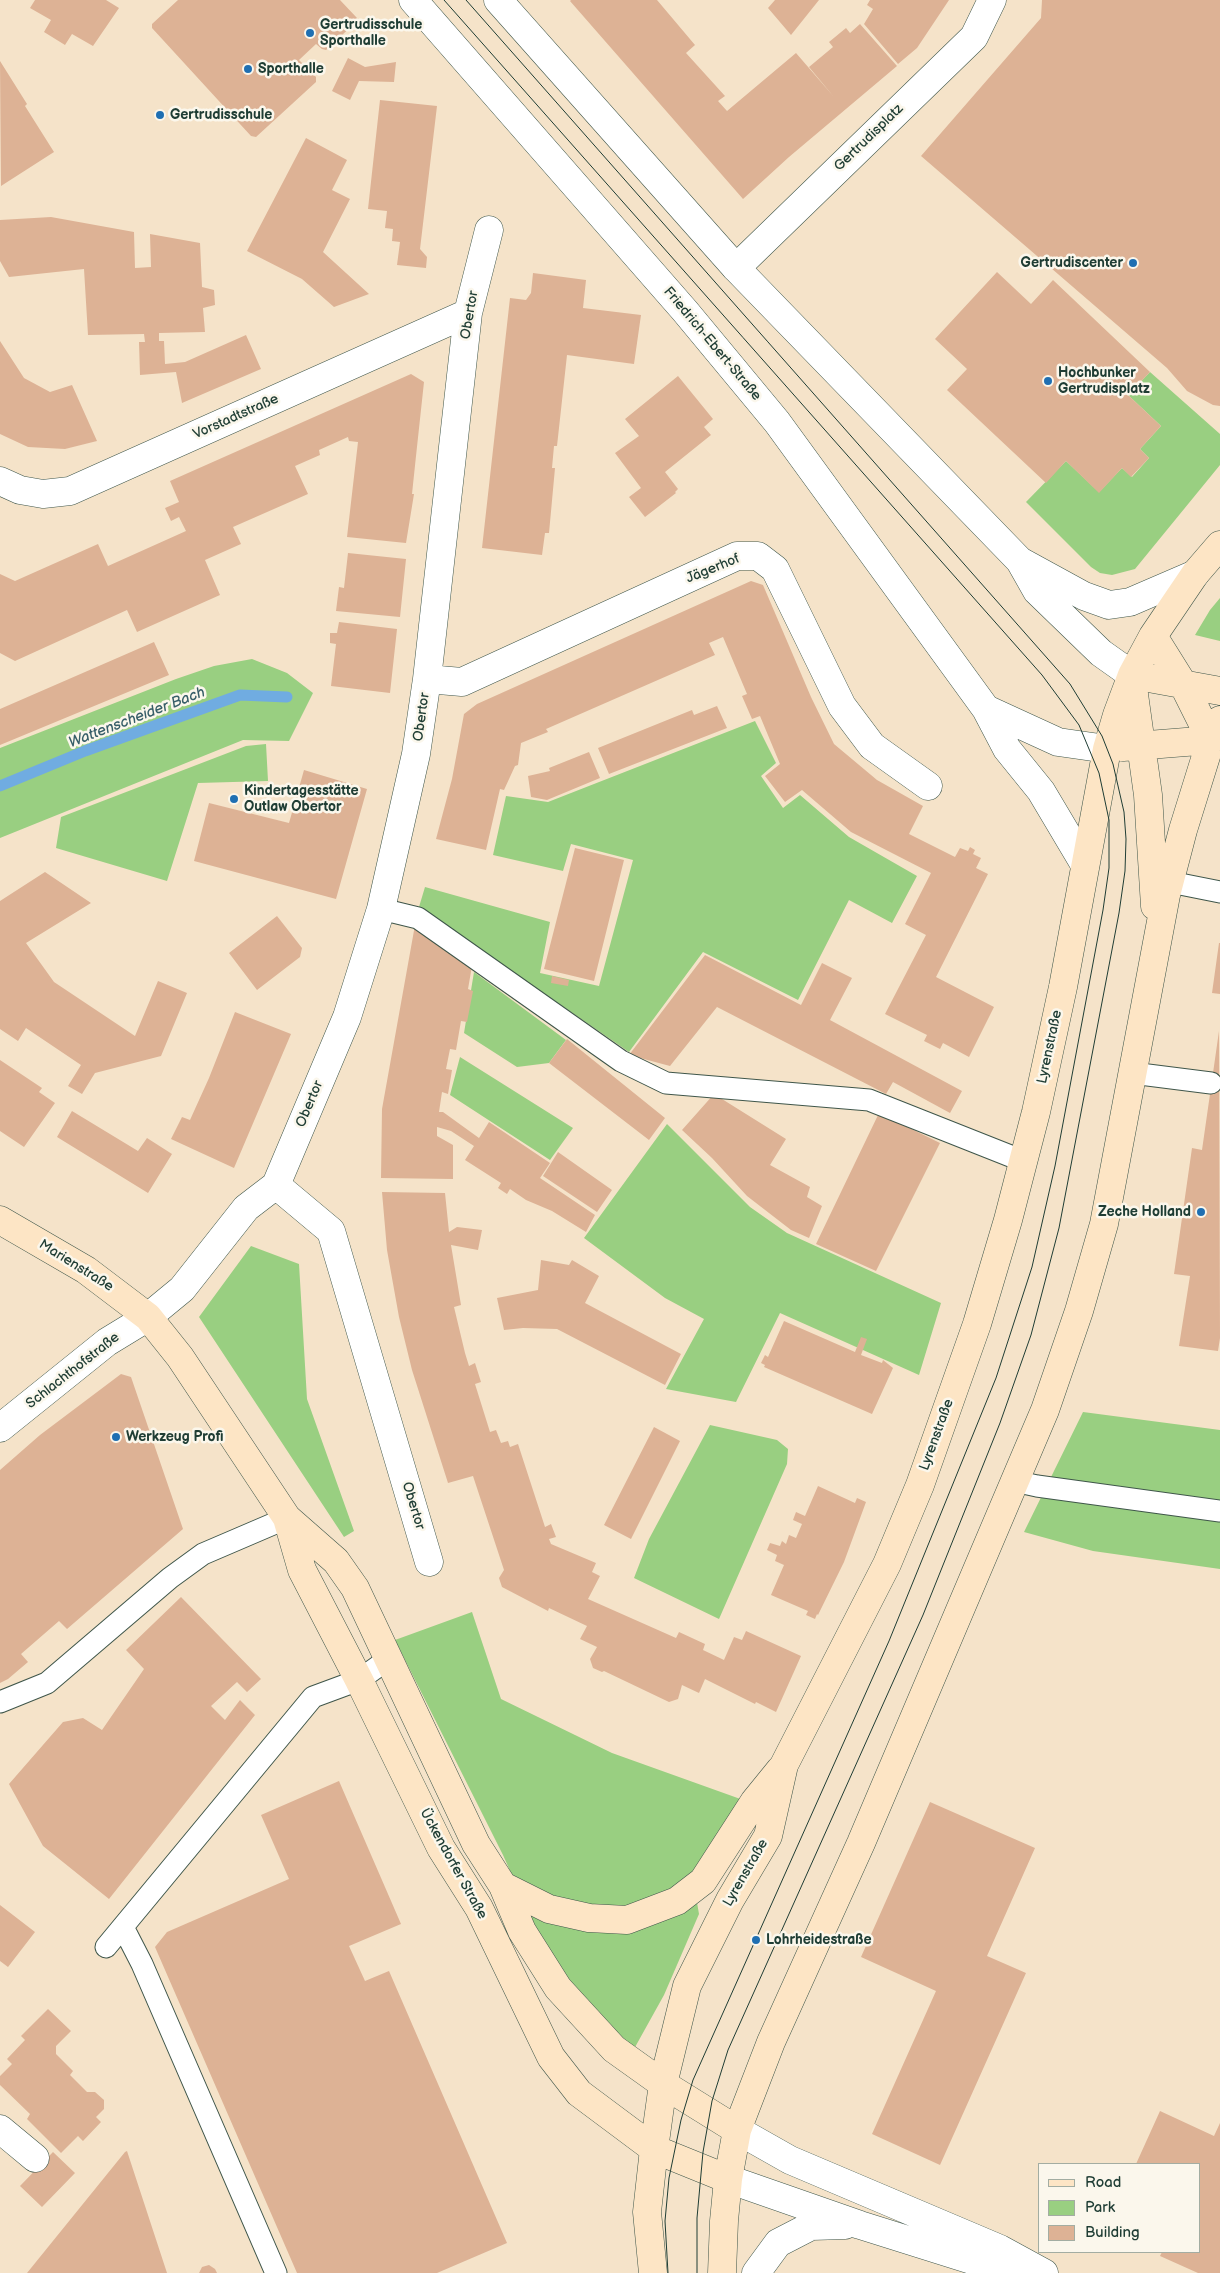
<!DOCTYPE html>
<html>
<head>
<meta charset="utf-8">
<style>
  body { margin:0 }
  #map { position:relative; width:1220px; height:2273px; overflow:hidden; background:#f5e3c9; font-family:"Balsamiq Sans",sans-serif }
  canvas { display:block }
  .legend { position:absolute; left:1038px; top:2163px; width:162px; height:90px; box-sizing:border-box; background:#fbf7ec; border:1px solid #a3ada2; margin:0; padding:6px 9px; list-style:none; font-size:15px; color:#1f3d34 }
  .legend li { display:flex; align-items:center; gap:10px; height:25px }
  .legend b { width:25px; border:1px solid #a3ada2 }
</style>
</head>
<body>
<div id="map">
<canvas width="1220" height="2273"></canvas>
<ul class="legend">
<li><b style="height:6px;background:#fde5c5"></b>Road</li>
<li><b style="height:14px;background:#99cf81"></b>Park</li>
<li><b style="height:14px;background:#ddb295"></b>Building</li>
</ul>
</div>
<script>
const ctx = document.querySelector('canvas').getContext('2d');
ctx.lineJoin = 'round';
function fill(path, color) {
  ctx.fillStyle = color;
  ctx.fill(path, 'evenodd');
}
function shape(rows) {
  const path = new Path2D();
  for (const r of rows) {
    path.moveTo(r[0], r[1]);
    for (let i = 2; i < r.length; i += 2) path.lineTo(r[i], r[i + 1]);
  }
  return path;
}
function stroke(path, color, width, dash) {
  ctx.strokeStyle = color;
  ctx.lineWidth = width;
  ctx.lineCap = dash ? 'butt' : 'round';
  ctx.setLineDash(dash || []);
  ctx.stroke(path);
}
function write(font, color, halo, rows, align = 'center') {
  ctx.font = font + ' "Balsamiq Sans",sans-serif';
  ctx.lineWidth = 5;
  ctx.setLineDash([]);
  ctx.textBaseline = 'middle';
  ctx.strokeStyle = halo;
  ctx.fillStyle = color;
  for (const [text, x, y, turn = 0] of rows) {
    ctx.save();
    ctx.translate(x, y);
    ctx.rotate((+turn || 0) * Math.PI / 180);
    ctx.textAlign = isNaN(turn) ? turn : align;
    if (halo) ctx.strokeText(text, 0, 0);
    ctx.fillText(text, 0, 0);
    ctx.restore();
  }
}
const green = shape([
  [1150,372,1220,434,1220,465,1135,569,1112,575,1100,573,1091,567,1026,502,1066,461,1099,492,1122,468,1132,477,1149,458,1140,449,1161,426,1128,395],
  [1220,598,1220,641,1195,635,1210,610],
  [252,659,287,673,313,693,289,741,243,740,0,838,0,748,176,679,214,666],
  [755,721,776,763,761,776,783,808,800,795,849,837,917,876,892,923,849,900,798,1000,703,952,629,1052,419,907,425,887,550,922,540,973,599,986,633,860,571,844,563,871,493,855,506,796,548,802],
  [266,744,268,781,198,783,167,881,56,848,61,817,246,746],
  [474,972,566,1040,549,1063,517,1067,464,1033],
  [460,1057,573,1128,550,1160,450,1095],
  [667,1124,750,1207,787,1233,941,1303,919,1375,780,1313,736,1402,666,1389,704,1319,665,1298,584,1238],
  [251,1246,299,1264,307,1399,354,1531,344,1537,199,1317],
  [1083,1412,1220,1430,1220,1569,1093,1551,1024,1532],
  [710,1425,777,1440,788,1449,787,1464,719,1619,634,1578,649,1539],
  [472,1612,501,1699,612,1753,746,1801,692,1874,699,1914,664,1995,634,2049,574,1992,532,1920,503,1855,395,1640]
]);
const stream = shape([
  [0,786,85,751,240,695,287,697]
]);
const building = shape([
  [35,0,106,0,119,8,93,46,72,34,65,45,44,32,51,20,30,8],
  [178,0,340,0,357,18,356,22,326,50,322,49,316,44,299,60,316,77,316,82,256,137,251,136,152,28,152,24],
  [571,0,657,0,695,45,686,53,725,96,718,101,727,111,796,53,834,97,809,67,833,47,829,42,846,28,850,33,860,24,897,66,789,157,743,199,570,1],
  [775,0,819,0,791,35,768,8],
  [870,0,949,0,917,48,898,64,864,24,873,9,867,5],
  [1042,0,1220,0,1220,406,1213,405,1187,391,1167,368,921,156,1041,18],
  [348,58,365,67,396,62,394,82,359,81,350,100,332,91],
  [0,61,27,104,25,106,54,152,1,186],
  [380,100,437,106,420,249,427,257,426,268,397,265,400,242,392,241,393,229,385,228,387,211,368,209],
  [306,138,347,160,332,190,350,199,323,252,369,294,334,307,302,279,247,251],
  [51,217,134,232,135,268,151,267,150,234,200,243,202,287,214,290,215,305,203,308,205,332,159,333,159,341,164,341,165,364,185,362,246,335,261,369,182,403,176,372,140,375,139,342,145,342,144,334,88,335,84,269,9,277,0,261,0,220],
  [997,272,1031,304,1053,280,1150,372,1128,395,1161,426,1140,449,1149,458,1131,477,1122,468,1099,493,1066,461,1046,483,947,390,967,369,935,339],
  [533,273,586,280,583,308,641,315,634,364,567,355,557,446,554,446,552,468,555,468,549,533,545,533,542,555,482,548,510,298,526,300,531,293],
  [0,341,24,378,50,392,72,385,97,441,65,449,28,447,0,434],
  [411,374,424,382,416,456,412,494,414,494,406,543,347,537,358,442,349,441,348,437,319,450,320,455,295,466,308,494,233,527,241,544,205,560,220,595,137,632,127,610,15,661,0,653,0,574,15,581,98,544,108,566,186,531,179,517,171,521,165,508,179,502,170,481],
  [678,376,713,419,704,427,711,435,665,472,678,489,675,492,676,493,645,517,629,497,641,488,615,453,639,436,625,419],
  [348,553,406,559,400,617,336,611,339,587,344,588],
  [751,581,763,585,811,697,834,744,877,780,923,806,909,834,955,857,960,848,968,851,970,847,975,850,973,854,981,858,976,868,988,874,936,977,994,1007,969,1057,943,1043,940,1049,924,1041,927,1035,885,1014,926,935,905,924,931,873,851,832,802,790,785,802,765,776,780,764,760,716,752,719,742,696,747,694,723,637,709,643,715,655,546,729,548,732,521,743,518,765,515,766,504,790,500,789,486,850,436,839,452,779,464,714,477,704],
  [339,622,397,629,390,693,331,686,336,644,330,643,330,633,337,633],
  [154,642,169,675,0,745,0,709],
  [717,706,727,728,609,774,598,748,692,710,694,715],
  [589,752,600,778,547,800,531,797,528,776,550,771,549,768],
  [304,770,367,789,336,899,194,861,209,803,289,823],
  [575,848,624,860,594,981,544,969],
  [45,872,91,903,26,943,54,982,135,1036,158,981,187,993,161,1056,95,1073,82,1094,68,1086,81,1065,26,1028,18,1041,0,1029,0,901],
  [277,916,302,948,300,957,257,990,229,953],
  [415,925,472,966,468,989,473,991,467,1022,461,1021,456,1050,450,1049,446,1069,452,1070,448,1094,442,1092,439,1112,443,1112,479,1138,489,1122,550,1163,540,1178,595,1215,586,1232,552,1211,526,1200,510,1189,507,1194,498,1188,501,1183,465,1160,474,1146,451,1131,437,1127,437,1136,453,1145,453,1179,381,1178,382,1109],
  [1219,943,1220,943,1220,994,1212,993],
  [705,955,801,1005,822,963,852,978,830,1020,962,1091,950,1113,893,1082,886,1094,717,1007,670,1066,629,1055],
  [552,976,569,980,568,986,551,983],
  [235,1012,291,1034,234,1168,171,1139,182,1117,190,1120,209,1078],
  [1219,1031,1220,1338,1218,1351,1179,1346,1190,1276,1174,1274,1192,1148,1202,1150],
  [567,1039,665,1118,649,1140,549,1063],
  [0,1060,42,1088,39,1092,55,1103,24,1147,0,1131],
  [714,1094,786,1139,770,1165,810,1187,807,1197,822,1206,809,1238,791,1230,747,1196,712,1158,682,1130],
  [72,1111,138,1151,147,1138,172,1154,148,1193,57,1137],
  [879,1113,940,1143,876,1271,816,1244],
  [558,1152,612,1190,597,1212,543,1176],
  [382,1192,445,1193,449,1232,457,1227,482,1230,478,1250,451,1245,461,1305,454,1307,465,1353,469,1366,475,1363,481,1382,475,1384,490,1432,496,1430,501,1443,508,1441,510,1447,518,1444,545,1527,551,1524,556,1537,549,1539,551,1544,596,1563,592,1572,600,1576,588,1599,676,1638,679,1632,705,1644,703,1650,724,1660,734,1637,742,1640,746,1631,801,1656,776,1712,756,1702,755,1704,705,1679,699,1693,682,1685,678,1699,669,1702,604,1671,602,1672,593,1668,590,1659,597,1647,580,1639,587,1626,549,1608,548,1611,502,1587,499,1578,504,1570,473,1476,448,1483,412,1370,399,1317,387,1250],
  [541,1260,569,1265,572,1260,599,1276,585,1303,681,1354,665,1385,557,1329,523,1328,504,1330,497,1298,538,1290],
  [784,1321,855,1352,861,1337,867,1339,861,1355,882,1363,883,1360,893,1368,872,1414,764,1367,765,1365,761,1363,765,1355,768,1357],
  [121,1374,131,1377,183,1529,67,1629,59,1621,21,1654,28,1662,8,1679,0,1683,0,1470,40,1435],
  [654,1427,680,1441,631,1539,604,1525],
  [818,1486,855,1503,857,1498,866,1502,844,1562,818,1615,817,1614,815,1619,806,1615,808,1611,771,1595,784,1565,775,1561,777,1555,767,1550,770,1543,780,1546,782,1541,786,1544,789,1535,796,1538,802,1524,793,1520,796,1512,805,1516],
  [181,1597,261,1679,247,1692,237,1682,211,1706,225,1720,240,1700,255,1715,109,1899,43,1846,9,1784,63,1722,83,1718,102,1730,144,1669,126,1650],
  [339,1781,401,1924,349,1946,365,1981,389,1971,507,2243,437,2273,297,2273,155,1947,167,1932,289,1879,261,1815],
  [930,1802,1035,1848,987,1956,1026,1973,940,2165,872,2134,936,1991,861,1957],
  [0,1905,35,1932,8,1967,0,1961],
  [48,2009,71,2031,56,2046,56,2054,73,2071,70,2075,87,2092,95,2092,104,2100,104,2109,96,2117,101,2122,83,2141,78,2136,61,2153,27,2119,30,2114,0,2085,0,2076,12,2064,7,2059,25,2040,21,2036],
  [1160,2111,1214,2136,1220,2123,1220,2273,1198,2273,1160,2256,1162,2252,1199,2252,1199,2164,1136,2164],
  [127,2151,167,2273,27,2273,125,2152],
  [53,2152,75,2173,42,2207,20,2186],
  [209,2265,215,2269,217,2273,199,2273,202,2267]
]);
const service = shape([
  [1170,882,1220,892],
  [381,909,418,918,621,1061,666,1083,869,1100,1023,1161],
  [1132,1073,1211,1083],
  [1014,1481,1037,1486,1220,1511],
  [0,1702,47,1683,170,1578,203,1554,287,1518],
  [123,1927,142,1964,276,2273],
  [106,1947,313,1697,359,1680,387,1660]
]);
const minor = shape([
  [736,268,974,37,992,0],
  [0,481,20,490,43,494,70,491,468,313],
  [427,679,462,682,737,556,758,556,775,569,842,706,872,746,928,786],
  [276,1185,331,1231,429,1562],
  [0,1428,107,1342,148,1317,182,1289,246,1208,276,1185,347,1017,381,909,416,754,427,679,468,313,489,230],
  [0,2129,35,2158]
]);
const tertiary = shape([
  [413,0,685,311,777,422,986,709,1007,749,1041,791,1085,865],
  [498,0,736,268,1020,561,1037,591,1101,653,1132,675],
  [1020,561,1084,596,1109,605,1130,602,1195,574],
  [986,709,1058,742,1107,749],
  [737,2130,790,2160,1000,2249,1044,2273],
  [728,2179,860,2225,994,2267,1031,2273],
  [756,2273,778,2243,811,2226,845,2225]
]);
const secondary = shape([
  [1153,636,1183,684,1211,740],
  [1132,675,1220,691],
  [1132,680,1148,795,1155,906],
  [1123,747,1211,740],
  [0,1220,86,1270,148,1317,180,1357,287,1518,336,1561,355,1588,476,1844,503,1886,522,1931,558,1988,614,2049,663,2084,737,2130],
  [287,1518,302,1570,359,1680,441,1848,479,1908,551,2057,579,2093,654,2149,728,2179],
  [503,1886,549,1909,589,1918,627,1920,677,1901,703,1881,754,1802,780,1770],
  [653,2273,647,2212,654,2149,663,2084,687,1986,730,1900,768,1836,784,1765,887,1564,920,1485,977,1324,1008,1220,1036,1112,1063,987,1107,749,1117,715,1132,675,1153,636,1195,574,1220,545],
  [722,2273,724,2221,728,2179,737,2130,771,2042,861,1843,1045,1410,1079,1311,1104,1224,1166,895,1183,830,1211,740,1220,720]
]);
const tram = shape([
  [444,0,1042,675,1079,725,1099,773,1109,820,1109,868,1103,910,1055,1166,1032,1267,996,1378,889,1641,693,2080,681,2120,669,2178,665,2221,668,2273],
  [466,0,1070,684,1102,736,1113,764,1124,812,1126,839,1125,871,1119,913,1059,1228,1031,1335,1000,1423,923,1615,728,2050,712,2101,703,2152,697,2218,697,2273]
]);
const markers = [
  [310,33,5,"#1f6fb2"],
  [248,69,5,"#1f6fb2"],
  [160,115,5,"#1f6fb2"],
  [1133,263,5,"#1f6fb2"],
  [1048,381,5,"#1f6fb2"],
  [234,799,5,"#1f6fb2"],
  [1201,1212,5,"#1f6fb2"],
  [116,1437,5,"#1f6fb2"],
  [756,1940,5,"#1f6fb2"]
];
const poiNames = [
  ["Gertrudisschule",320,25],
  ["Sporthalle",320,41],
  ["Sporthalle",258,69],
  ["Gertrudisschule",170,115],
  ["Gertrudiscenter",1123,263,"right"],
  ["Hochbunker",1058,373],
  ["Gertrudisplatz",1058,389],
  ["Kindertagesstätte",244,791],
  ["Outlaw Obertor",244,807],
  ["Zeche Holland",1191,1212,"right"],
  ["Werkzeug Profi",126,1437],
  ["Lohrheidestraße",766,1940]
];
const streetNames = [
  ["Gertrudisplatz",869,138,-44],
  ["Obertor",470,315,-80],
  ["Friedrich-Ebert-Straße",712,344,50],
  ["Vorstadtstraße",236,417,-24],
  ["Jägerhof",713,569,-22],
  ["Obertor",422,717,-82],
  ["Lyrenstraße",1050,1047,-78],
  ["Obertor",310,1104,-67],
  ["Marienstraße",76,1266,32],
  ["Schlachthofstraße",73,1371,-38],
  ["Lyrenstraße",937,1435,-70],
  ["Obertor",413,1506,73],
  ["Ückendorfer Straße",453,1864,61],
  ["Lyrenstraße",746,1873,-60]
];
const waterNames = [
  ["Wattenscheider Bach",137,718,-21]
];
fill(green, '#99cf81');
stroke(stream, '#70ace1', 11);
fill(building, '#ddb295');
stroke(service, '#3f564a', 23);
stroke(minor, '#3f564a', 29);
stroke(tertiary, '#3f564a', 29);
stroke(secondary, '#3f564a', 29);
stroke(service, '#fff', 21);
stroke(minor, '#fff', 28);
stroke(tertiary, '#fff', 28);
stroke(secondary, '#fde5c5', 28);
stroke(tram, '#1f3d34', 1);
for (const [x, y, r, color] of markers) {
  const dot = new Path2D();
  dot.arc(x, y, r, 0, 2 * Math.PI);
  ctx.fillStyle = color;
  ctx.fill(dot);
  stroke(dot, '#fbf7ec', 2);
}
write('bold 14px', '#1f3d34', '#fbf7ec', poiNames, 'left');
write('14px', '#1f3d34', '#fbf7ec', streetNames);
write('italic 15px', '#375e68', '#fbf7ec', waterNames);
</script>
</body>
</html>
